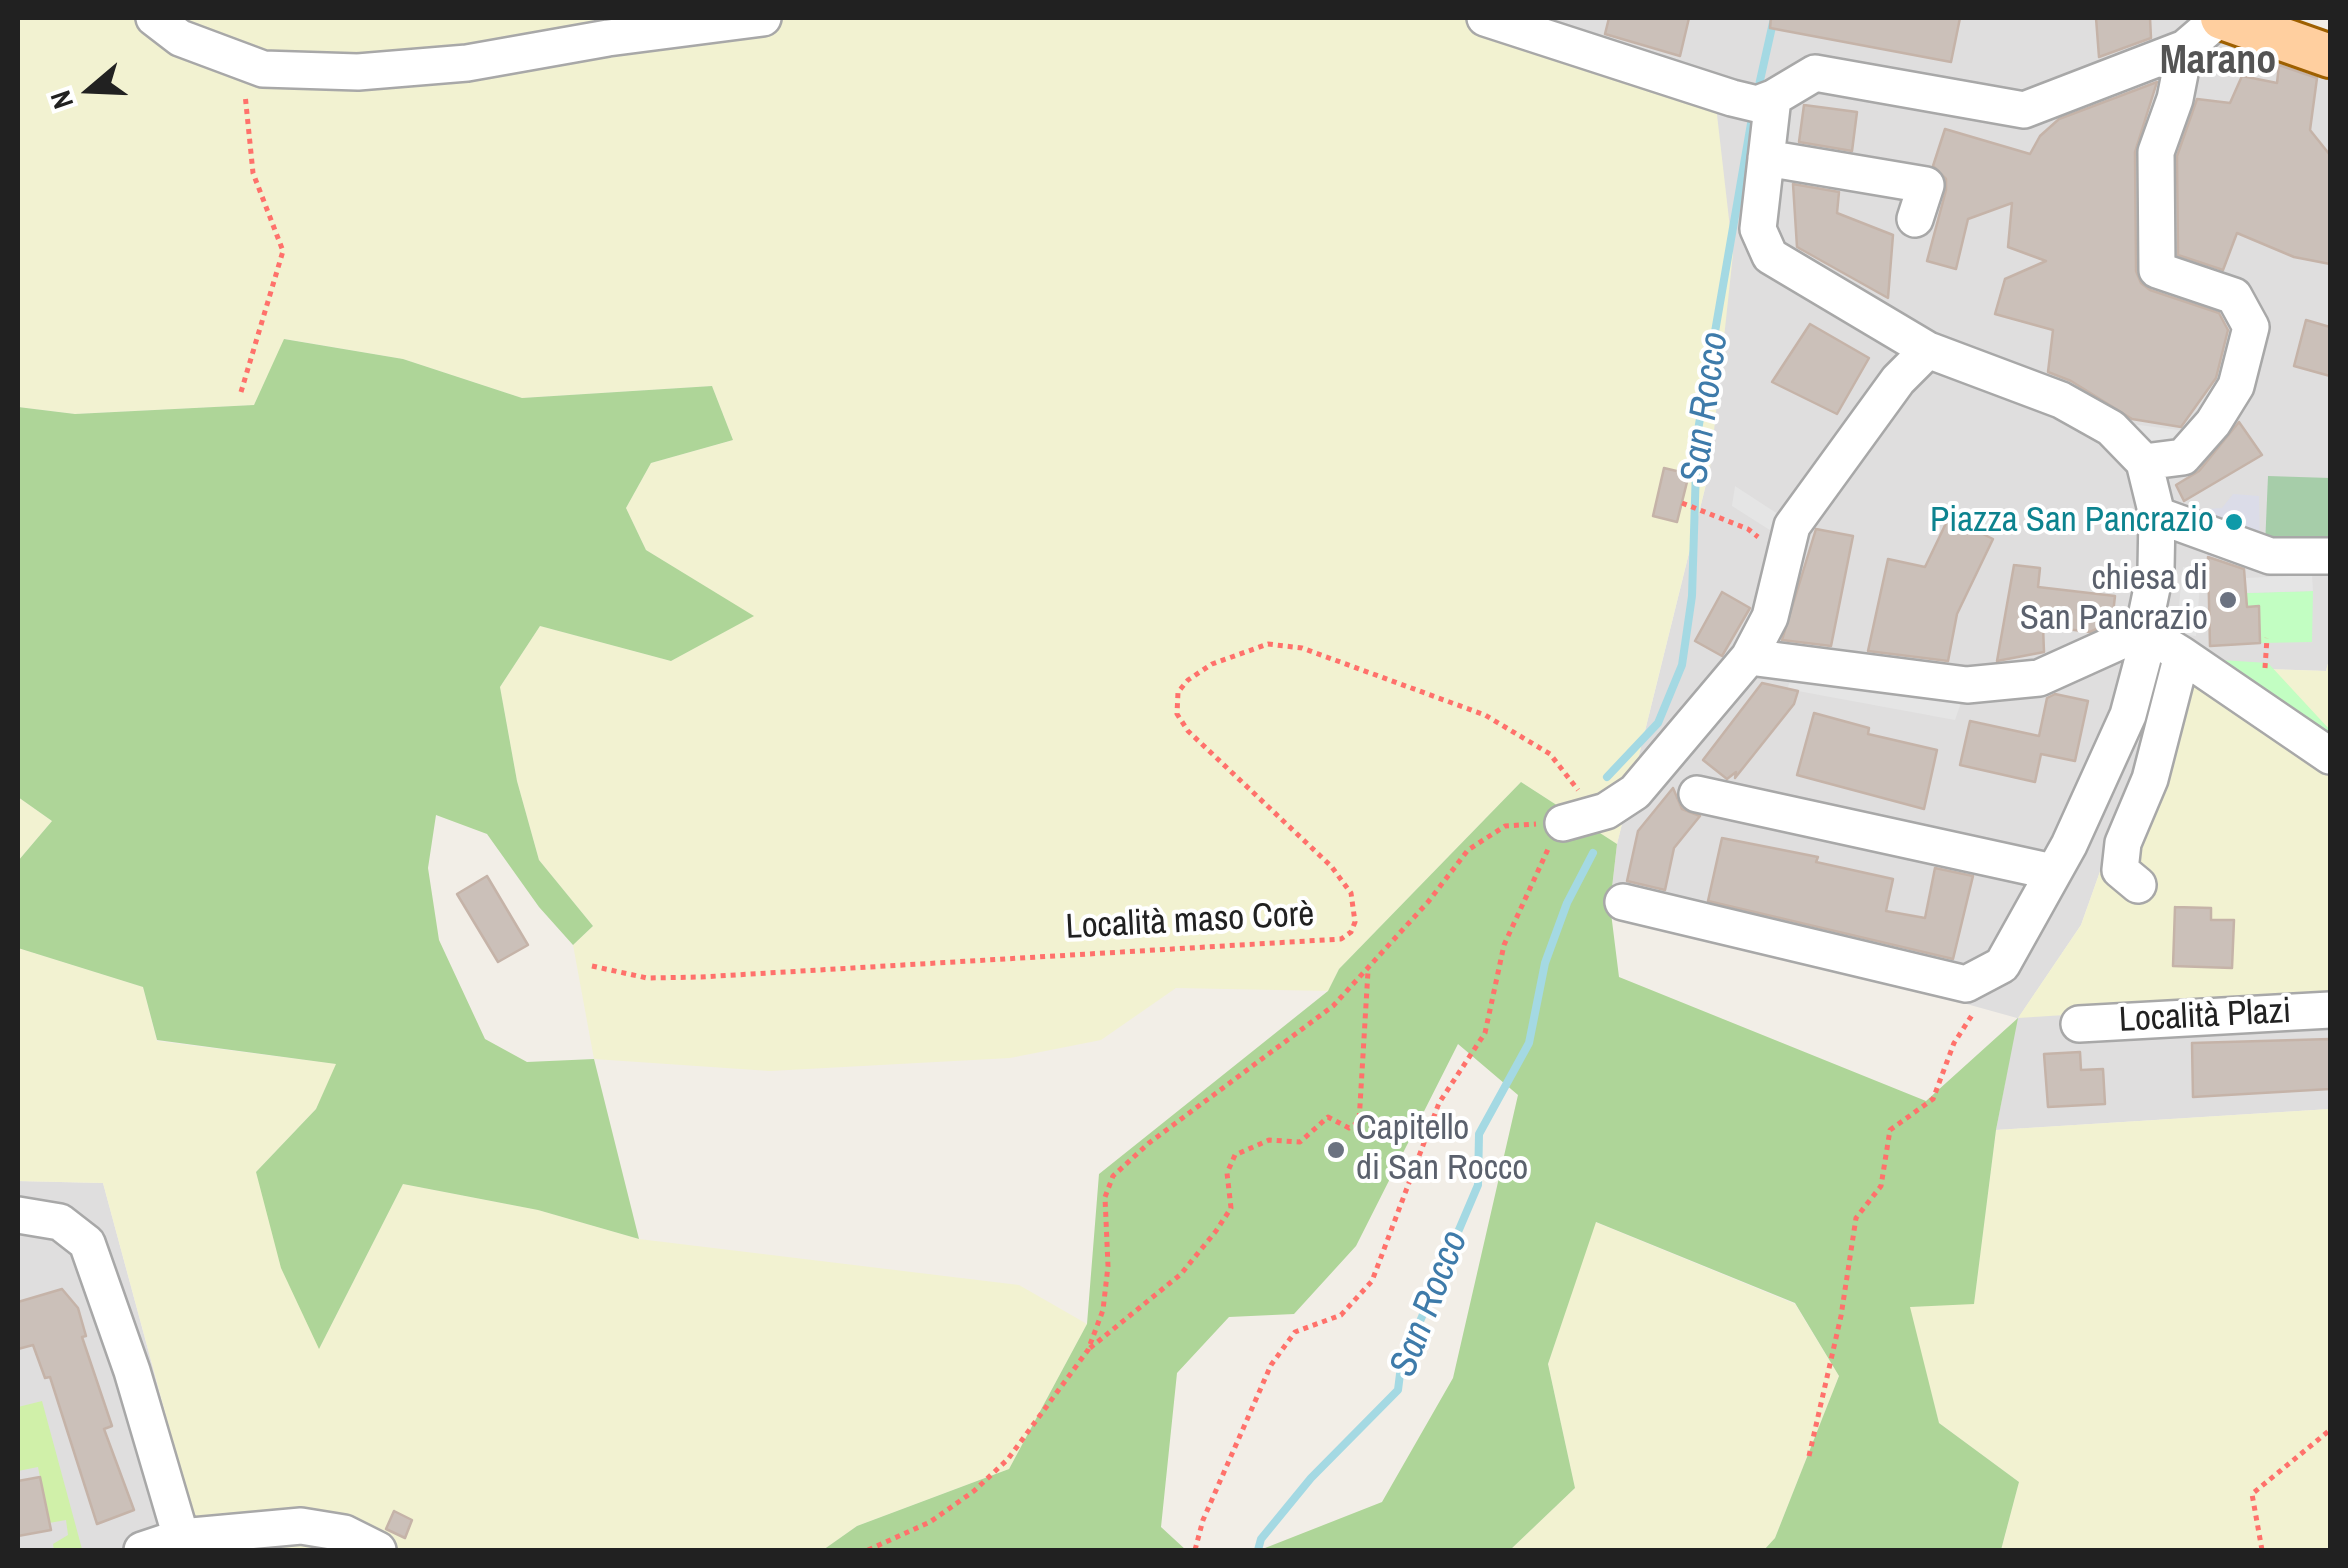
<!DOCTYPE html>
<html>
<head>
<meta charset="utf-8">
<style>
  body { margin:0 }
  #map { position:relative; width:2348px; height:1568px; overflow:hidden; background:#f2eee7; font-family:"Archivo Narrow",sans-serif }
  canvas { display:block }
  .frame { position:absolute; inset:0; border:20px solid #212121; pointer-events:none }
  .north { position:absolute; left:40px; top:40px; width:100px; height:100px; -webkit-text-stroke:8px #fff; paint-order:stroke; rotate:251deg; font-size:28px; font-weight:700; line-height:40px; text-align:center; color:#212121 }
  .north::after { content:''; display:block; margin:auto; width:35px; height:45px; background:#212121; clip-path:polygon(50% 0,100% 100%,50% 72%,0 100%) }
</style>
</head>
<body>
<div id="map">
<canvas width="2348" height="1568"></canvas>
<div class="frame"></div>
<div class="north">N</div>
</div>
<script>
const ctx = document.querySelector('canvas').getContext('2d');
ctx.lineJoin = 'round';
function fill(path, color) {
  ctx.fillStyle = color;
  ctx.fill(path, 'evenodd');
}
function shape(rows) {
  const path = new Path2D();
  for (const r of rows) {
    path.moveTo(r[0], r[1]);
    for (let i = 2; i < r.length; i += 2) path.lineTo(r[i], r[i + 1]);
  }
  return path;
}
function stroke(path, color, width, dash) {
  ctx.strokeStyle = color;
  ctx.lineWidth = width;
  ctx.lineCap = dash ? 'butt' : 'round';
  ctx.setLineDash(dash || []);
  ctx.stroke(path);
}
function write(font, color, halo, rows, align = 'center') {
  ctx.font = font + ' "Archivo Narrow",sans-serif';
  ctx.lineWidth = 8;
  ctx.setLineDash([]);
  ctx.textBaseline = 'middle';
  ctx.strokeStyle = halo;
  ctx.fillStyle = color;
  for (const [text, x, y, turn = 0] of rows) {
    ctx.save();
    ctx.translate(x, y);
    ctx.rotate((+turn || 0) * Math.PI / 180);
    ctx.textAlign = isNaN(turn) ? turn : align;
    if (halo) ctx.strokeText(text, 0, 0);
    ctx.fillText(text, 0, 0);
    ctx.restore();
  }
}
const residential = shape([
  [1466,18,2274,18,2330,75,2330,656,2326,671,2173,666,2081,925,2019,1017,2330,998,2330,1109,1996,1130,2017,1018,1610,905,1617,844,1710,468,1716,106],
  [18,1181,103,1183,201,1546,188,1550,18,1550]
]);
const farmland = shape([
  [18,18,1466,18,1716,106,1733,254,1710,468,1617,844,1521,782,1339,969,1328,991,1176,988,1101,1040,1010,1058,770,1071,594,1059,573,945,593,926,539,860,517,781,500,687,540,626,671,661,753,616,646,550,626,508,651,463,733,440,712,386,522,398,403,359,285,339,254,405,75,414,18,407],
  [2330,656,2330,998,2018,1018,2081,925,2173,666,2326,671],
  [18,797,52,821,18,861],
  [18,948,143,987,157,1041,337,1064,316,1109,256,1172,320,1347,403,1184,538,1210,639,1239,1019,1285,1087,1324,1009,1469,857,1526,823,1550,188,1550,201,1545,103,1183,18,1181],
  [2330,1109,2330,1550,2001,1550,2019,1482,1939,1423,1909,1307,1974,1303,1996,1130],
  [1595,1222,1795,1304,1839,1376,1775,1538,1764,1550,1510,1550,1575,1488,1548,1364]
]);
const grass = shape([
  [42,1401,82,1549,54,1550,53,1544,68,1535,66,1520,49,1523,38,1467,18,1471,18,1407]
]);
const forest = shape([
  [284,339,403,359,522,398,712,386,733,440,651,463,626,508,646,550,754,616,671,661,540,626,500,687,517,781,539,860,593,926,573,945,539,907,487,834,436,815,428,868,439,940,485,1039,527,1062,594,1059,639,1239,538,1210,403,1184,319,1349,281,1268,256,1172,316,1109,336,1064,157,1040,143,987,18,948,18,861,52,821,18,797,18,407,75,414,254,405],
  [1521,782,1617,844,1610,905,1619,977,1926,1101,2018,1018,1996,1130,1974,1304,1910,1307,1939,1423,2019,1482,2001,1550,1764,1550,1775,1538,1839,1376,1795,1303,1596,1222,1548,1364,1575,1488,1510,1550,1260,1550,1382,1502,1453,1378,1518,1095,1458,1044,1356,1246,1294,1314,1229,1317,1177,1373,1161,1527,1186,1550,823,1550,857,1526,1009,1469,1087,1324,1099,1174,1328,991,1339,969]
]);
const cemetery = shape([
  [2268,476,2330,478,2330,549,2265,546]
]);
const park = shape([
  [2313,591,2312,642,2260,643,2259,607,2247,607,2246,593],
  [2205,659,2268,663,2330,730,2330,744]
]);
const parking = shape([
  [2123,423,2186,431,2182,449,2126,437],
  [1735,486,1781,516,1776,534,1732,506],
  [2183,567,2201,570,2196,636,2176,633],
  [2312,575,2313,591,2246,593,2245,578],
  [1797,664,1967,685,1955,720,1787,689]
]);
const plaza = shape([
  [2233,494,2259,496,2260,554,2208,557,2207,509,2222,508]
]);
const stream = shape([
  [1757,94,1774,18],
  [1607,777,1658,723,1682,665,1692,596,1697,436,1753,112],
  [1258,1550,1261,1539,1311,1478,1398,1390,1401,1366,1478,1185,1479,1134,1529,1043,1545,963,1567,903,1593,853]
]);
const building = shape([
  [1609,18,1689,18,1680,56,1605,34,1609,18],
  [1771,18,1960,18,1951,62,1770,28,1771,18],
  [2096,18,2150,18,2151,38,2099,57,2096,18],
  [2279,65,2317,78,2310,130,2330,155,2330,264,2294,257,2237,233,2223,270,2178,255,2177,156,2197,99,2230,103,2242,76,2277,83,2279,65],
  [2157,82,2135,152,2136,271,2141,283,2150,290,2219,313,2228,330,2216,378,2181,427,2132,419,2071,381,2048,372,2053,330,1995,314,2005,279,2046,261,2008,247,2012,203,1968,219,1956,269,1927,261,1946,190,1946,179,1933,166,1945,129,2030,154,2040,136,2059,119,2157,82],
  [1804,105,1857,112,1852,151,1799,142,1804,105],
  [1793,184,1839,192,1837,213,1893,235,1888,298,1797,247,1793,184],
  [2306,320,2330,327,2330,376,2294,366,2306,320],
  [1810,324,1869,358,1837,414,1772,382,1810,324],
  [2239,422,2262,455,2184,501,2176,485,2199,471,2239,422],
  [1664,468,1689,474,1677,522,1653,516,1664,468],
  [1949,517,1993,539,1957,614,1948,661,1868,651,1888,559,1925,567,1949,517],
  [1816,529,1853,536,1831,646,1782,640,1816,529],
  [2208,557,2244,569,2247,607,2259,606,2260,643,2210,646,2208,557],
  [2014,565,2040,568,2038,587,2115,596,2112,622,2090,632,2043,626,2044,652,1997,661,2014,565],
  [1722,592,1750,608,1722,656,1695,641,1722,592],
  [1762,683,1798,691,1794,704,1735,778,1736,772,1727,779,1703,760,1762,683],
  [2055,694,2088,701,2075,761,2041,754,2035,782,1960,765,1970,721,2039,736,2047,698,2055,694],
  [1814,713,1869,728,1868,734,1937,750,1924,809,1797,775,1814,713],
  [1673,788,1682,809,1700,816,1674,848,1665,890,1627,881,1638,831,1673,788],
  [1722,838,1818,857,1816,862,1893,879,1886,911,1925,918,1935,868,1973,876,1953,959,1708,901,1722,838],
  [487,876,528,945,498,962,457,894,487,876],
  [2175,907,2211,908,2211,920,2234,920,2232,968,2173,966,2175,907],
  [2330,1039,2330,1089,2193,1097,2192,1043,2330,1039],
  [2080,1052,2081,1070,2103,1069,2105,1104,2048,1107,2044,1054,2080,1052],
  [62,1289,78,1308,86,1336,82,1337,112,1426,104,1429,134,1510,97,1524,50,1377,45,1378,33,1345,18,1349,18,1302,62,1289],
  [40,1477,51,1530,18,1536,18,1481,40,1477],
  [394,1511,412,1520,405,1538,386,1529,394,1511]
]);
const path = shape([
  [241,392,283,251,253,173,245,94],
  [1682,503,1748,529,1758,537],
  [2265,668,2267,638],
  [592,966,647,978,701,977,1341,939,1351,932,1355,922,1351,893,1331,866,1188,731,1177,714,1178,692,1188,680,1212,664,1268,644,1302,648,1485,715,1550,754,1578,790],
  [1090,1348,1181,1274,1216,1231,1231,1208,1227,1173,1235,1155,1269,1140,1300,1142,1328,1117,1349,1128,1359,1122,1368,971],
  [1809,1456,1841,1316,1856,1218,1881,1186,1890,1130,1933,1099,1954,1043,1974,1012],
  [868,1550,930,1522,974,1491,1008,1459,1088,1350,1103,1310,1108,1266,1105,1197,1113,1176,1149,1143,1333,1006,1428,902,1468,850,1505,826,1536,824],
  [1195,1550,1203,1520,1271,1365,1295,1332,1341,1315,1372,1281,1439,1103,1485,1033,1504,945,1549,847],
  [2262,1550,2252,1494,2330,1430]
]);
const minor = shape([
  [154,18,180,38,263,69,358,72,467,63,608,38,763,18],
  [1485,18,1732,98,1757,104,1773,98],
  [1766,158,1926,185,1915,219],
  [1928,350,1898,380,1792,526,1770,617,1749,657,1967,685,2039,678,2143,631,2156,569,2157,515,2144,462,2111,428,2061,400,1928,350,1770,256,1758,229,1773,98,1815,73,2024,110,2185,48,2220,18],
  [2144,462,2183,457,2213,423,2236,386,2251,327,2234,296,2157,270,2156,152,2175,99,2185,48],
  [2157,515,2270,556,2330,556],
  [2182,655,2330,756],
  [1697,794,2053,872],
  [1563,823,1606,811,1635,792,1749,657],
  [2138,885,2120,870,2123,843,2150,779,2182,655,2143,631],
  [1623,902,1966,984,2002,965,2069,845,2128,715,2145,651,2143,631],
  [2079,1024,2330,1010],
  [18,1215,60,1222,87,1243,132,1371,181,1537],
  [142,1550,181,1537,301,1526,344,1533,378,1550]
]);
const major = shape([
  [2222,18,2330,56]
]);
const markers = [
  [2234,522,10,"#0f9aa8"],
  [2228,600,10,"#6b7280"],
  [1336,1150,10,"#6b7280"]
];
const cultureNames = [
  ["Piazza San Pancrazio",2214,522]
];
const worshipNames = [
  ["chiesa di",2208,580],
  ["San Pancrazio",2208,620],
  ["Capitello",1356,1130,"left"],
  ["di San Rocco",1356,1170,"left"]
];
const streetNames = [
  ["Località maso Corè",1190,922,-3],
  ["Località Plazi",2205,1017,-3]
];
const waterNames = [
  ["San Rocco",1706,408,-82],
  ["San Rocco",1430,1304,-69]
];
const quarterNames = [
  ["Marano",2218,62]
];
fill(residential, '#dfdede');
fill(farmland, '#f2f2d1');
fill(grass, '#d0f0a9');
fill(forest, '#aed598');
fill(cemetery, '#a6cda9');
fill(park, '#c2fec2');
fill(parking, '#e5e5e5');
fill(plaza, '#dbdce8');
stroke(stream, '#a4d9e3', 8);
fill(building, '#cbc0b9');
stroke(building, '#c5b3a8', 2.5);
stroke(minor, '#a8a8a8', 40);
stroke(major, '#9e6000', 48);
stroke(path, '#ff716b', 5, [5, 5]);
stroke(minor, '#fff', 35);
stroke(major, '#ffcf9f', 42);
for (const [x, y, r, color] of markers) {
  const dot = new Path2D();
  dot.arc(x, y, r, 0, 2 * Math.PI);
  ctx.fillStyle = color;
  ctx.fill(dot);
  stroke(dot, '#fff', 4);
}
write('35px', '#0d838f', '#fff', cultureNames, 'right');
write('35px', '#5b616d', '#fff', worshipNames, 'right');
write('35px', '#212121', '#fff', streetNames);
write('italic 38px', '#3e7baa', '#fff', waterNames);
write('bold 40px', '#545454', '#fff', quarterNames);
</script>
</body>
</html>
